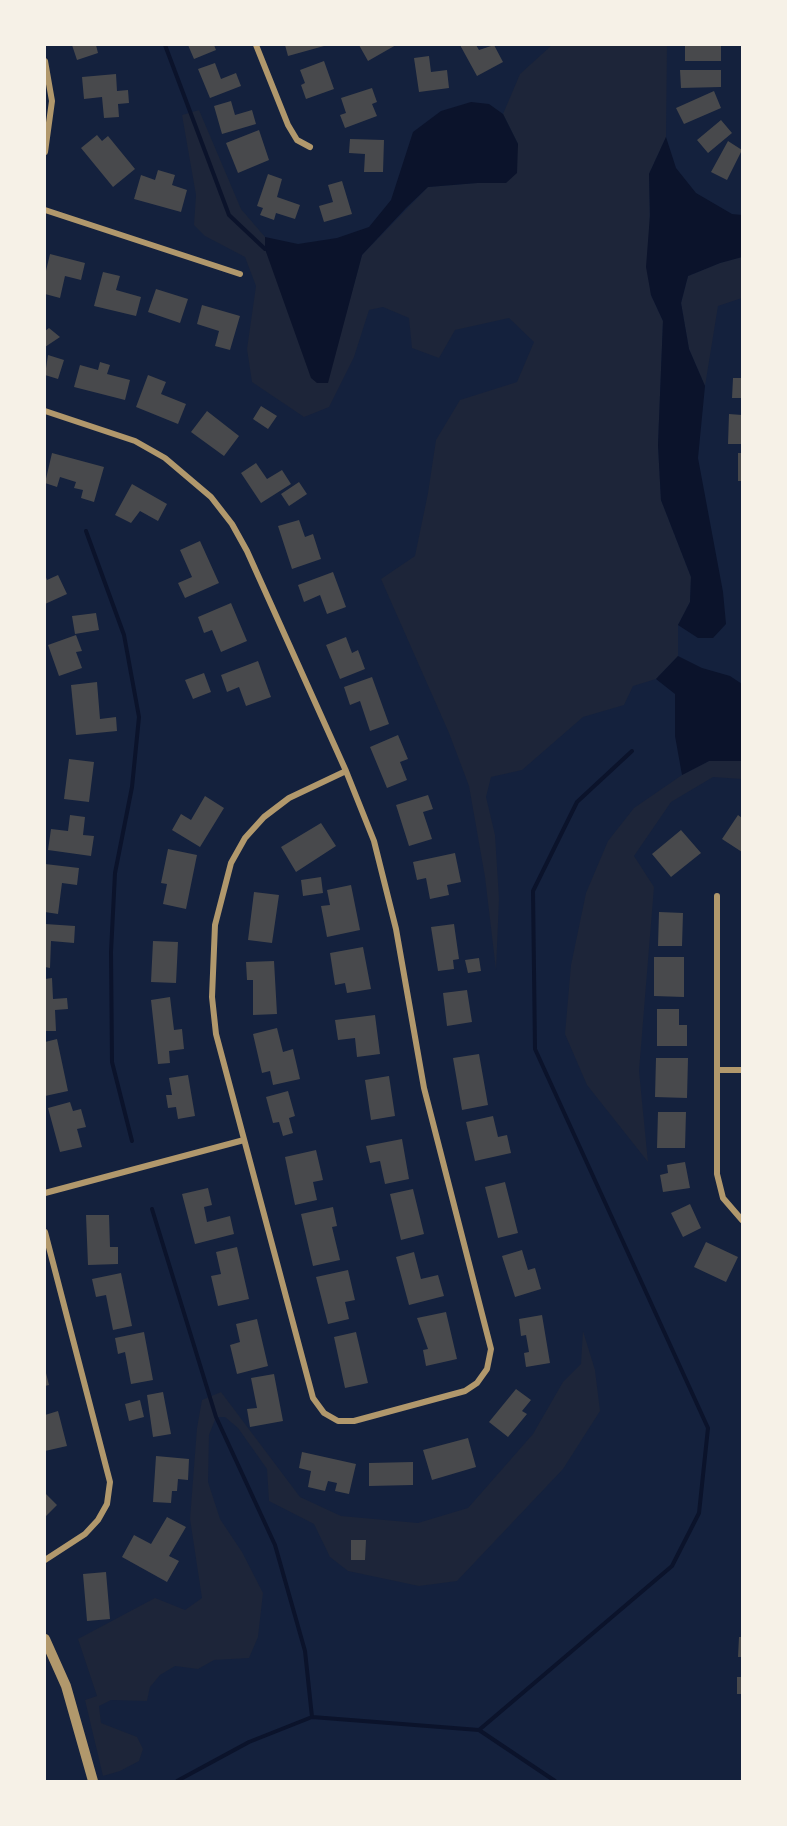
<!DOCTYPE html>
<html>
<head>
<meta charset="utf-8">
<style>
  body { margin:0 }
  #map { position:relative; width:787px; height:1826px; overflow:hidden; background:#14213d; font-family:Merriweather,serif }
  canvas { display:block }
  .frame { position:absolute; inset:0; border:46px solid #f6f1e7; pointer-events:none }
</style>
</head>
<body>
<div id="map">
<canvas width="787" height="1826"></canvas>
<div class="frame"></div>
</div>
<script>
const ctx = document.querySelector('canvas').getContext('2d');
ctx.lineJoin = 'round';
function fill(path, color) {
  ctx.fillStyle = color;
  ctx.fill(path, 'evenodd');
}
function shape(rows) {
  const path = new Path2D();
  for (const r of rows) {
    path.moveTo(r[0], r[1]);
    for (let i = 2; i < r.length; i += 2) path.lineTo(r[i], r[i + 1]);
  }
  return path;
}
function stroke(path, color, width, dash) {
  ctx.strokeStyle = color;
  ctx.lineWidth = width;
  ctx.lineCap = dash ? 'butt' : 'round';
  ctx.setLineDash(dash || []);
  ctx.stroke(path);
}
const green = shape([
  [552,45,667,45,666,137,649,174,651,295,663,321,658,445,661,500,691,577,690,602,678,625,678,656,656,679,633,686,624,705,583,717,522,770,491,777,486,797,495,835,499,899,496,970,485,877,469,786,449,733,381,579,415,556,428,493,436,440,460,400,517,382,534,342,509,318,455,330,439,358,412,348,409,318,383,307,369,310,354,357,329,407,304,417,252,382,247,349,256,286,245,257,205,236,194,225,196,195,182,115,199,110,241,209,265,237,265,249,327,383,362,255,428,187,477,183,506,183,518,144,503,114,520,74],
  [742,257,742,298,718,306,705,386,689,349,681,303,688,276,720,263],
  [709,761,742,761,742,779,713,777,671,802,634,856,654,887,639,1071,648,1162,587,1085,565,1034,571,965,586,893,608,841,634,808,682,775],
  [583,1331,595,1370,600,1411,563,1469,457,1581,419,1586,348,1571,330,1557,314,1524,269,1501,267,1469,238,1428,225,1417,216,1417,209,1435,208,1482,220,1519,242,1552,263,1593,258,1637,249,1658,214,1660,198,1669,175,1666,160,1675,150,1687,147,1701,111,1700,99,1706,101,1723,137,1737,143,1749,139,1761,120,1771,103,1776,85,1700,97,1696,78,1639,155,1598,185,1610,202,1598,190,1519,197,1428,202,1400,221,1392,300,1497,341,1516,418,1523,468,1508,533,1434,563,1382,581,1364]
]);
const water = shape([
  [471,102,489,104,503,114,518,144,517,173,506,183,477,183,428,187,406,208,362,255,328,383,317,383,311,378,265,249,265,237,298,244,337,238,369,227,391,200,413,132,441,111],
  [666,137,676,168,696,193,732,214,742,215,742,257,720,263,688,276,681,303,689,349,705,386,698,458,723,592,726,624,713,638,698,638,678,625,690,602,691,577,661,500,658,445,663,321,651,295,646,267,650,215,649,174],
  [678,656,702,668,730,676,742,684,742,761,709,761,682,775,675,736,675,694,656,679]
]);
const stream = shape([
  [165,45,229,215,265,249],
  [86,531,124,635,139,717,132,787,115,873,111,952,112,1062,132,1141],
  [152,1209,216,1417,275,1545,305,1651,312,1717],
  [479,1730,672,1566,699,1513,708,1428,535,1049,533,891,577,802,632,751],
  [177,1781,249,1742,312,1717,479,1730,555,1781]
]);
const building = shape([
  [72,45,96,45,98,53,77,60],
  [188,45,214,45,216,50,194,59],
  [285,45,324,45,324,46,288,56],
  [359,45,396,45,368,61],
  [460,45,476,45,479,50,494,45,503,62,477,76],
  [685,46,721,46,721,61,685,61],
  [429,56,431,72,447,70,449,88,419,92,414,58],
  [324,61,334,89,306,99,301,85,305,83,300,70],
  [215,63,221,79,236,73,241,86,210,98,198,69],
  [680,70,721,70,721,87,681,88],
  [116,74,117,91,128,90,129,103,118,104,119,117,104,118,102,97,84,99,82,77],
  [372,88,377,102,372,104,377,116,345,128,340,115,346,113,341,98],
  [714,91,721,108,684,124,676,108],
  [231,101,235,115,252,110,256,124,222,134,214,106],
  [721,120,732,133,708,153,697,140],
  [259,130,269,160,238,173,226,143],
  [97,135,102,141,108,136,135,169,113,187,81,148],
  [350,139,384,140,383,172,364,172,365,154,349,153],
  [728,141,742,150,727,180,711,172],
  [158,170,175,175,172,185,187,190,181,212,134,199,141,175,155,180],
  [268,174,282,179,277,197,300,205,295,219,276,213,274,220,260,215,263,208,257,206],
  [342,181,352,214,324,222,319,206,333,202,328,185],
  [50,254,85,263,81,280,65,276,60,298,45,294,45,275],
  [103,272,120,276,116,290,141,297,136,316,94,306],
  [156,289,188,299,180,323,148,312],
  [202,305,240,316,230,350,215,346,219,331,197,324],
  [49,328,60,337,45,347,45,331],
  [48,355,64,360,58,379,45,375],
  [100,362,110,365,107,374,130,380,125,400,74,387,80,365,98,370],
  [148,375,166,382,161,394,186,404,178,424,136,407],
  [733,378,742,378,742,398,732,398],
  [261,406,277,416,268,429,253,419],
  [207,411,239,436,224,456,191,432],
  [729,414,742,415,742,444,728,444],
  [52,453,104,467,94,502,81,498,83,490,74,488,76,482,60,477,57,487,45,483],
  [738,453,742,453,742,481,738,481],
  [256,463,267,479,282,470,291,484,261,503,241,473],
  [299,482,307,494,289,506,281,494],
  [132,484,167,504,158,521,140,511,131,523,115,515],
  [299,520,305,537,313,534,321,559,292,569,278,526],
  [200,541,219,583,185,598,178,583,192,577,180,550],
  [333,572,346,607,327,614,320,595,304,602,298,585],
  [45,575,47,580,58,575,67,594,45,604],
  [231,603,247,641,221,652,212,630,204,633,198,617],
  [96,613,99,630,75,634,72,616],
  [76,635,82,651,76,652,82,668,59,676,48,645],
  [346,637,352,653,358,650,365,669,340,679,326,645],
  [258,661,271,697,246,706,239,687,227,692,221,675],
  [204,673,211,692,193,699,185,680],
  [372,677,389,724,370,731,360,701,350,705,344,687],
  [97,682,100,719,116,717,117,731,76,735,71,685],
  [398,735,408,759,400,762,407,780,387,788,370,747],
  [69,759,94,762,89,802,64,799],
  [428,795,433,809,423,812,432,839,409,846,396,805],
  [205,796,224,808,200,847,172,830,181,814,191,820],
  [70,815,85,817,83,835,94,836,91,856,48,850,51,829,68,831],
  [738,815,742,818,742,852,722,839],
  [321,823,336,846,296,872,281,847],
  [681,830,701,853,671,877,652,854],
  [168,849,197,855,186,909,163,904,167,884,161,883],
  [455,853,461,882,447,885,449,895,430,899,426,878,417,880,413,862],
  [45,864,79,868,77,885,62,883,58,914,45,912],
  [321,877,323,893,303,896,301,880],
  [351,885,360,930,327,937,321,906,330,905,327,890],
  [254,892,279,895,272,943,248,940],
  [659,912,683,913,682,946,658,946],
  [45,924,75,926,74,943,51,941,50,968,45,967],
  [454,924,459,959,453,960,454,969,438,971,431,927],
  [153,941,178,942,176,983,151,982],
  [363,947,371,989,347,993,345,983,335,985,330,953],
  [654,957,684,957,684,997,654,996],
  [479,958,481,971,468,973,465,960],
  [274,961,277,1014,253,1015,253,980,247,980,246,962],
  [52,978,53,999,67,998,68,1009,55,1010,56,1031,45,1031,45,979],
  [467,990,472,1022,447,1026,443,993],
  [170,997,174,1030,182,1029,184,1049,169,1051,170,1063,158,1064,151,1000],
  [657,1009,679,1009,679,1025,687,1025,687,1046,657,1046],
  [375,1015,380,1054,357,1057,355,1038,338,1040,335,1020],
  [277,1028,283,1052,293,1049,300,1079,273,1085,270,1071,262,1073,253,1034],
  [57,1039,68,1091,45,1096,45,1042],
  [479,1054,488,1105,462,1110,453,1058],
  [656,1058,688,1058,687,1098,655,1097],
  [188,1075,195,1116,178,1119,176,1107,168,1108,166,1095,172,1095,169,1078],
  [389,1076,395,1116,371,1120,365,1080],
  [288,1091,295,1116,289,1118,293,1133,283,1136,279,1122,273,1123,266,1097],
  [70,1102,73,1111,81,1109,86,1127,77,1129,82,1147,60,1152,48,1108],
  [658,1112,686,1112,685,1148,657,1148],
  [493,1116,498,1137,507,1135,511,1153,475,1161,466,1122],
  [402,1139,409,1179,385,1184,380,1161,370,1163,366,1146],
  [316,1150,323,1180,313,1182,317,1200,295,1205,285,1157],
  [685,1162,690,1188,663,1192,660,1175,668,1173,667,1165],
  [505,1182,518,1233,498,1238,485,1187],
  [208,1188,212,1205,204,1207,207,1222,230,1216,234,1234,195,1244,182,1194],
  [413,1189,424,1234,401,1240,390,1194],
  [690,1204,701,1228,683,1237,671,1213],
  [333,1207,337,1226,332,1227,340,1260,313,1266,301,1214],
  [86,1215,109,1215,110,1247,118,1247,118,1264,88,1265],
  [706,1242,738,1257,726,1282,694,1267],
  [237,1247,249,1299,218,1306,211,1276,221,1274,216,1252],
  [522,1250,528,1270,535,1268,541,1289,515,1297,502,1256],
  [414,1252,421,1279,438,1275,444,1296,409,1305,396,1257],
  [348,1270,355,1300,345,1302,349,1319,328,1324,316,1277],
  [121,1273,132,1326,113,1330,106,1295,96,1297,92,1279],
  [446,1312,457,1359,426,1366,423,1350,428,1349,417,1318],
  [542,1315,550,1363,526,1367,524,1353,529,1352,526,1335,521,1336,519,1319],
  [257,1319,268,1366,237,1374,230,1345,240,1342,236,1324],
  [144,1332,153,1380,131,1384,125,1352,118,1354,115,1338],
  [356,1332,368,1383,345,1388,334,1337],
  [45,1369,49,1385,45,1386],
  [274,1374,283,1421,250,1427,247,1409,257,1408,251,1378],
  [516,1389,531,1400,522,1411,527,1414,508,1437,489,1422],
  [163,1392,171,1434,153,1437,147,1395],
  [140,1400,144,1417,129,1421,125,1404],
  [58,1411,67,1446,45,1451,45,1415],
  [468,1438,476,1467,432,1480,423,1450],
  [302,1452,356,1464,349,1494,335,1491,337,1483,328,1481,325,1491,308,1487,311,1471,299,1468],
  [156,1456,189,1459,188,1480,178,1479,177,1491,172,1491,171,1503,153,1502],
  [413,1462,413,1485,369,1486,369,1463],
  [45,1493,57,1505,45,1517],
  [167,1517,186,1527,169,1556,179,1561,167,1582,122,1557,134,1535,151,1544],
  [351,1540,366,1540,365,1560,351,1560],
  [106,1572,110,1619,87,1621,83,1574],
  [739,1637,742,1637,742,1657,738,1657],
  [737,1677,742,1677,742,1694,737,1694]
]);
const minor = shape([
  [256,45,288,125,297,140,310,147],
  [45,61,52,101,45,152],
  [45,210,240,274],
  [45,411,135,441,165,458,211,497,232,524,247,551,346,771,374,841,396,929,424,1088,491,1349,487,1369,477,1383,465,1391,354,1421,338,1421,324,1413,313,1398,216,1034,212,997,215,925,231,863,245,838,264,817,289,798,346,771],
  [717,896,717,1174,723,1198,742,1220],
  [717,1070,742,1070],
  [45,1193,244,1140],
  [45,1232,110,1482,107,1504,98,1520,85,1534,45,1560]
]);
const tertiary = shape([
  [45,1639,66,1686,93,1781]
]);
fill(green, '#1d2539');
fill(water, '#0b132b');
stroke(stream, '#0b132b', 4);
fill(building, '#48494c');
stroke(minor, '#b1986c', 6);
stroke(tertiary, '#b1986c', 10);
</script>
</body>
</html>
